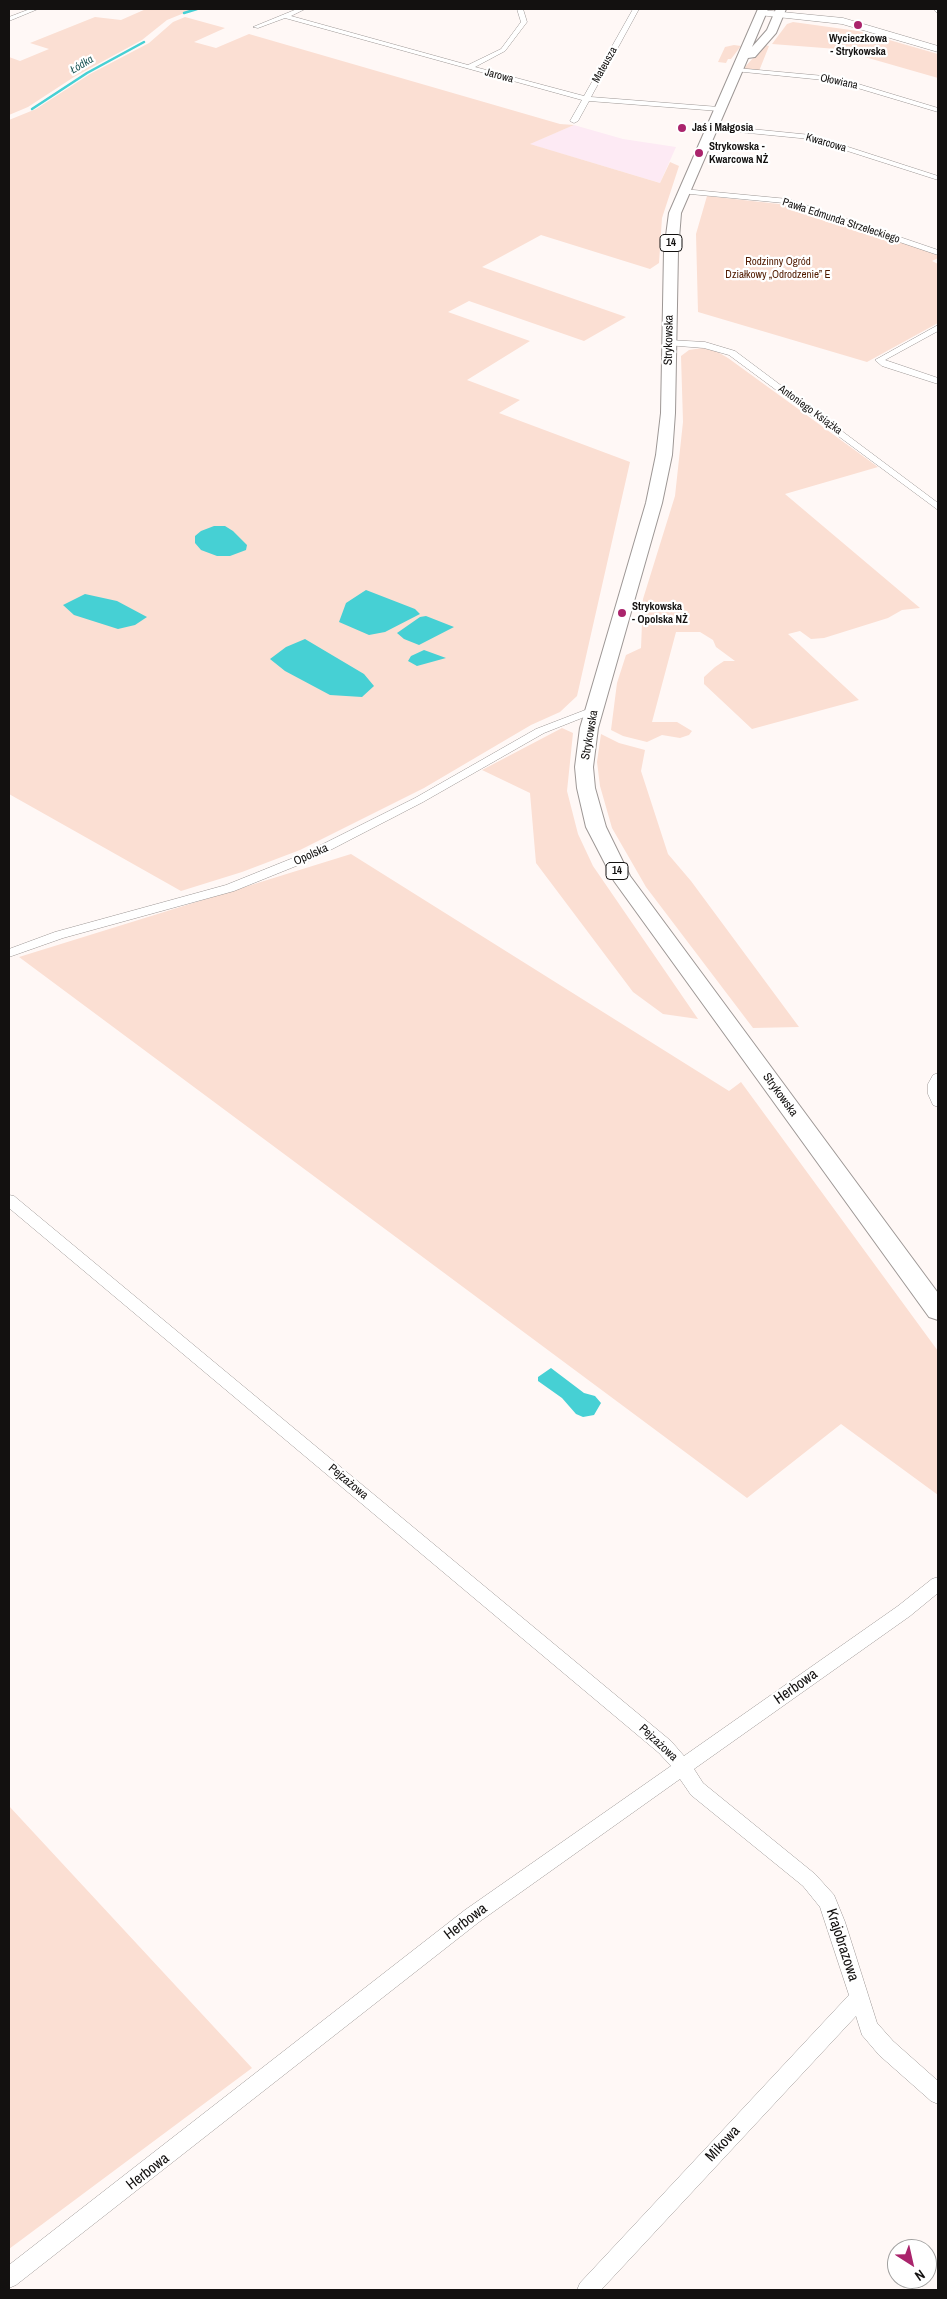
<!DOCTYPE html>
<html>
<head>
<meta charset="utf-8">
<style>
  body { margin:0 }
  #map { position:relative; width:947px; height:2299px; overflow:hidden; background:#fff8f6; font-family:"Archivo Narrow",sans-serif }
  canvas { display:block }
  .frame { position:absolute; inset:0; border:10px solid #131110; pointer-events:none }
  .north { position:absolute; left:887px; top:2239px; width:50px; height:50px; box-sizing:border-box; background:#fff; border:1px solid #a1a09f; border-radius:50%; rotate:145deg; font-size:14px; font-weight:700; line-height:20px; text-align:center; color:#131110 }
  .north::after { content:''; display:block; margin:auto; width:18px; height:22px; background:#aa246c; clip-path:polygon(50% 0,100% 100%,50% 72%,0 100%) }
</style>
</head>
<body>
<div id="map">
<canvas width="947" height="2299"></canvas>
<div class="frame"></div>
<div class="north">N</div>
</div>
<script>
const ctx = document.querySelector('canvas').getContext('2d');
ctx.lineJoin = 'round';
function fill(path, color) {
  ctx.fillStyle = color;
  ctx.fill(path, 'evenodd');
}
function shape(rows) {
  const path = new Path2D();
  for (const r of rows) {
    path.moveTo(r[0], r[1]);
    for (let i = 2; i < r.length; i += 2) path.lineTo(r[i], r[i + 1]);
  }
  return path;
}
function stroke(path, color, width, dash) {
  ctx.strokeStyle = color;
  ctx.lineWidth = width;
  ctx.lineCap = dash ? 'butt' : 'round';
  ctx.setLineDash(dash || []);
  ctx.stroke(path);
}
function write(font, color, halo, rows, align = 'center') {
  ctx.font = font + ' "Archivo Narrow",sans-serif';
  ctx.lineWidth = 4.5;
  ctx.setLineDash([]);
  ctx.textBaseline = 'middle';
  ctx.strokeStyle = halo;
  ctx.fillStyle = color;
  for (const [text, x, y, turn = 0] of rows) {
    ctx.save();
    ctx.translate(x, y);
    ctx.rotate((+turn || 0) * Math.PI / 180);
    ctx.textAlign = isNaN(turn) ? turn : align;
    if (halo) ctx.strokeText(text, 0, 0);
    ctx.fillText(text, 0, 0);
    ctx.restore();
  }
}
const industrial = shape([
  [574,125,623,139,676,147,660,183,529,144]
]);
const green = shape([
  [146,9,194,9,167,20,142,40,74,77,28,107,9,115,9,57,20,61,49,49,30,43,95,17,121,20],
  [185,17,225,28,194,42,216,48,249,34,560,124,574,125,530,144,660,183,670,162,679,166,662,218,659,263,650,269,541,235,482,267,626,317,584,341,469,301,448,312,530,341,467,380,520,400,499,413,630,462,577,696,560,712,531,725,424,788,300,850,242,872,181,891,9,794,9,120,36,109,90,74,149,43,173,22],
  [793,22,858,31,938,54,938,78,837,49,772,44,787,24],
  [734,45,741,46,731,59,728,59,726,63,718,62,725,47],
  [765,45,769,46,759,71,743,69],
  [707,196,797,206,938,255,938,258,932,261,938,264,938,323,867,362,698,312,696,234],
  [702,348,716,351,728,358,878,467,785,494,920,608,902,610,888,618,824,638,811,639,800,631,788,634,859,700,752,729,704,684,704,677,715,667,724,661,735,661,716,647,713,640,700,632,676,632,652,722,677,722,692,731,689,735,680,738,662,735,647,742,623,736,611,730,617,683,626,655,641,648,643,599,675,496,683,422,681,356,689,350],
  [562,728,573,733,567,791,578,834,593,866,698,1019,663,1014,633,992,536,863,530,793,482,770],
  [601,734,619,743,645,750,641,771,668,854,691,881,799,1027,753,1028,646,887,612,828,600,786,597,762],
  [351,854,729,1091,741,1082,938,1351,938,1495,841,1424,747,1498,19,957],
  [9,1806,252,2068,9,2249]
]);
const water = shape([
  [214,526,225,526,233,531,247,545,246,550,230,556,217,556,201,550,195,543,195,536,201,531],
  [366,590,415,609,420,614,385,632,369,635,339,622,346,603],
  [85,594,117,601,147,617,135,625,118,629,74,615,63,605],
  [426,616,454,627,419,645,404,639,397,633,420,617],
  [305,639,364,674,374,686,362,697,330,695,285,671,270,659,286,647],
  [424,650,446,658,417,666,408,661,411,656],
  [551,1368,584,1393,595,1396,601,1403,594,1415,583,1417,576,1414,562,1398,538,1381,538,1377]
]);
const stream = shape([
  [184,13,197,9],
  [32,109,87,73,144,42]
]);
const street = shape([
  [30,9,38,9,9,21,9,17,30,9],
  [297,9,305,9,291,16,468,65,501,49,521,22,517,9,523,9,527,22,505,51,475,67,584,96,633,9,639,9,591,97,719,107,723,109,719,111,589,101,578,121,574,123,570,121,582,100,285,18,258,28,253,27,297,9],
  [934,9,938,9,938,13,936,12,934,9],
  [736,68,835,77,938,108,938,112,834,81,734,71,736,68],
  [711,125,811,135,938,176,938,180,810,139,708,129,708,125,711,125],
  [683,189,788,199,938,250,938,255,784,203,680,193,680,189,683,189],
  [938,325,938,331,885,360,938,378,938,384,882,366,875,360,938,325],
  [669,340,705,342,735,351,938,503,938,510,729,355,704,348,666,345,666,341,669,340],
  [593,707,597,708,597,712,544,733,423,802,311,860,234,891,63,938,9,957,9,949,55,932,226,885,303,854,415,798,536,729,593,707],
  [938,1073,938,1107,933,1105,928,1094,928,1084,933,1075,938,1073],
  [9,1195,14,1196,671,1741,684,1756,898,1606,932,1579,938,1577,938,1593,910,1616,694,1769,703,1783,815,1874,834,1895,845,1922,877,2023,893,2041,938,2081,938,2104,931,2101,879,2055,862,2035,856,2016,601,2290,577,2290,580,2283,849,1995,820,1907,803,1886,691,1795,680,1779,479,1922,16,2285,9,2288,9,2265,465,1910,671,1766,659,1753,9,1208,9,1195]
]);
const secondary = shape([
  [762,10,843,18,938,46,938,52,842,24,759,15,759,11,762,10]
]);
const primary = shape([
  [758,9,768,9,752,47,767,30,776,9,786,9,776,33,755,57,748,58,681,213,678,251,675,413,672,455,662,503,598,728,593,767,595,788,606,827,630,876,938,1293,938,1320,929,1317,614,881,586,827,577,788,575,767,580,728,646,503,656,455,661,413,664,251,669,213,758,9]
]);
const markers = [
  [858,25,5,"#aa246c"],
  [682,128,5,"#aa246c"],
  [699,153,5,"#aa246c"],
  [622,613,5,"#aa246c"]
];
const farPoinames = [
  ["Wycieczkowa",858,39,"center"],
  ["- Strykowska",858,52,"center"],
  ["Jaś i Małgosia",692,128],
  ["Strykowska -",709,147],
  ["Kwarcowa NŻ",709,160],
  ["Strykowska",632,607],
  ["- Opolska NŻ",632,620]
];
const farWaternames = [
  ["Łódka",82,65,-31]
];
const farStreetnames = [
  ["Mateusza",605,65,-61],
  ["Jarowa",499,76,15],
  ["Ołowiana",839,82,12],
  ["Kwarcowa",826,143,16],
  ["Pawła Edmunda Strzeleckiego",841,221,18],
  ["Antoniego Książka",810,410,36]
];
const shields = [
  [671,243,22],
  [617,871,22]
];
const shieldNames = [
  ["14",671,243],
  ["14",617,871]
];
const farParknames = [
  ["Rodzinny Ogród",778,262],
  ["Działkowy „Odrodzenie” E",778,275]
];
const streetNames = [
  ["Strykowska",669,340,-89],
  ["Strykowska",590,735,-80],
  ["Opolska",311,855,-24],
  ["Strykowska",780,1095,54],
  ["Pejzażowa",348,1482,40],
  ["Pejzażowa",658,1743,43]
];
const nearStreetnames = [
  ["Herbowa",796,1687,-35],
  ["Herbowa",466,1922,-37],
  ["Krajobrazowa",842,1945,72],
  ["Mikowa",723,2144,-47],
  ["Herbowa",148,2172,-38]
];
fill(industrial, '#fdeaf4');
fill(green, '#fbdfd3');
fill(water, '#46d0d4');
stroke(stream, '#46d0d4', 2.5);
stroke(street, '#9d9795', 1);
stroke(secondary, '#9d9795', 1);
stroke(primary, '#9d9795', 2);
fill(street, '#fff');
fill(secondary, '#fff');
fill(primary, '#fff');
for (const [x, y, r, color] of markers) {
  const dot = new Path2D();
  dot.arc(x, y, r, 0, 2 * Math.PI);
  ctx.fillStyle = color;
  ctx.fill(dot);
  stroke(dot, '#fff', 2);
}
write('bold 11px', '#131110', '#fff', farPoinames, 'left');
write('italic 11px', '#1f5859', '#fff', farWaternames);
write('11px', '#131110', '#fff', farStreetnames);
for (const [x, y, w] of shields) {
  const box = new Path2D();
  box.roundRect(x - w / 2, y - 8.5, w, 17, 4);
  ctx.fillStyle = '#fff';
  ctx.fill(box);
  stroke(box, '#131110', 1);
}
write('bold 11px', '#131110', null, shieldNames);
write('11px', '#501b00', '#fff', farParknames);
write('12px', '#131110', '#fff', streetNames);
write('15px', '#131110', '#fff', nearStreetnames);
</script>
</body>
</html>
